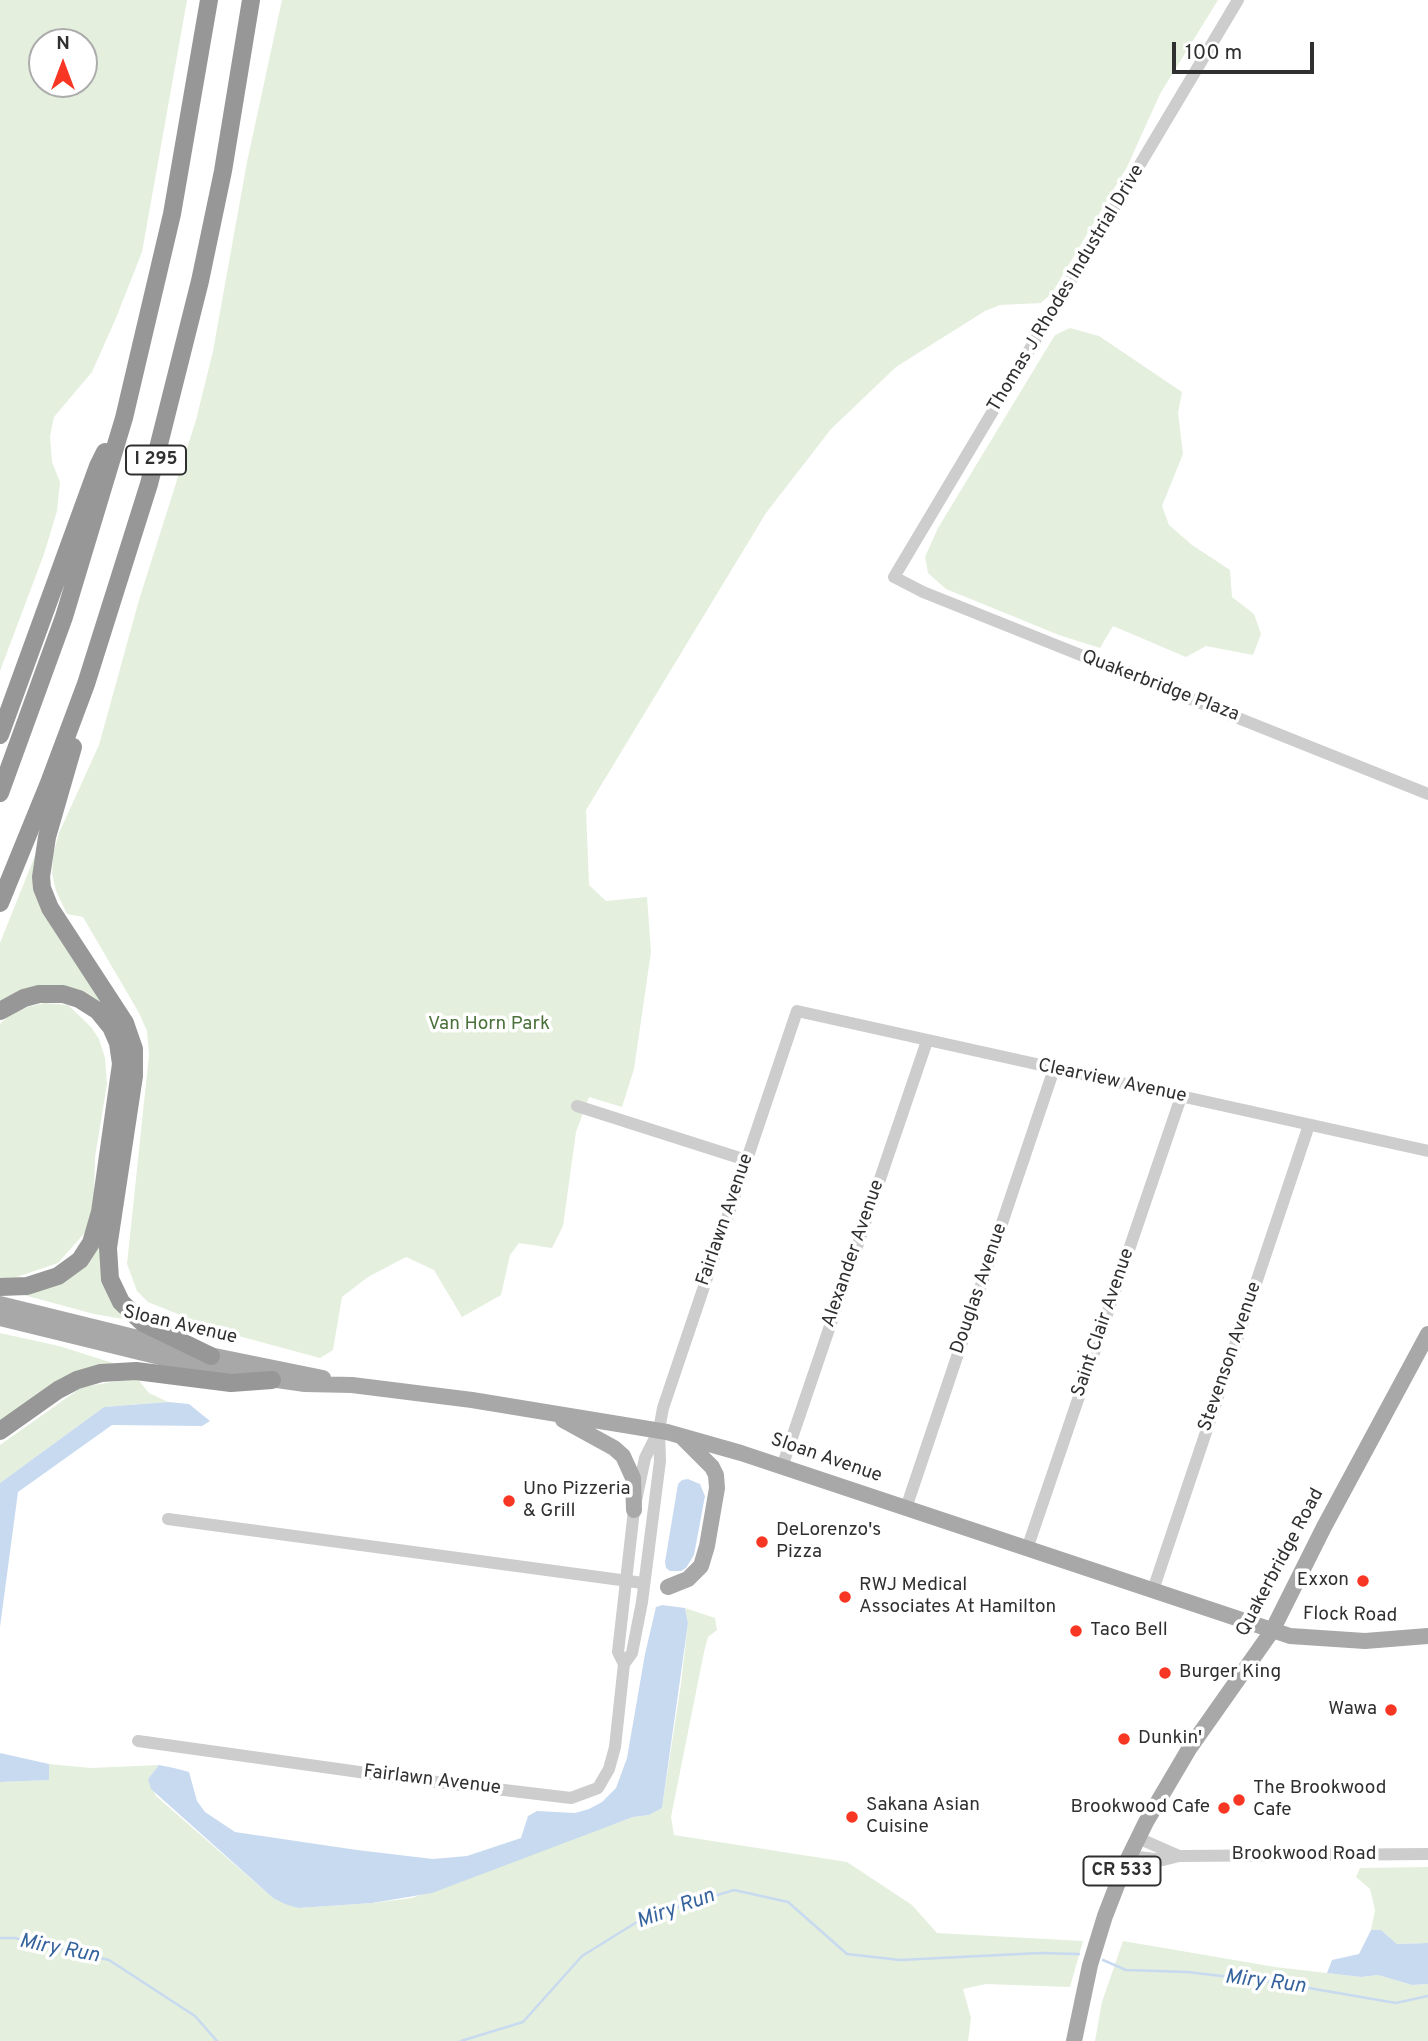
<!DOCTYPE html>
<html>
<head>
<meta charset="utf-8">
<style>
  body { margin:0 }
  #map { position:relative; width:1428px; height:2041px; overflow:hidden; background:#fff; font-family:Overpass,sans-serif }
  canvas { display:block }
  .north { position:absolute; left:28px; top:28px; width:70px; height:70px; box-sizing:border-box; background:#fff; border:2px solid #acacac; border-radius:50%; rotate:0deg; font-size:19px; font-weight:700; line-height:28px; text-align:center; color:#303030 }
  .north::after { content:''; display:block; margin:auto; width:24px; height:32px; background:#f73623; clip-path:polygon(50% 0,100% 100%,50% 72%,0 100%) }
  .scale { position:absolute; left:1172px; top:42px; width:142px; height:32px; box-sizing:border-box; border:4px solid #303030; border-top:0; padding-left:9px; font-size:21px; line-height:24px; white-space:nowrap; color:#303030; -webkit-text-stroke:5px #fff; paint-order:stroke }
</style>
</head>
<body>
<div id="map">
<canvas width="1428" height="2041"></canvas>
<div class="north">N</div>
<div class="scale">100 m</div>
</div>
<script>
const ctx = document.querySelector('canvas').getContext('2d');
ctx.lineJoin = 'round';
function fill(path, color) {
  ctx.fillStyle = color;
  ctx.fill(path, 'evenodd');
}
function shape(rows) {
  const path = new Path2D();
  for (const r of rows) {
    path.moveTo(r[0], r[1]);
    for (let i = 2; i < r.length; i += 2) path.lineTo(r[i], r[i + 1]);
  }
  return path;
}
function stroke(path, color, width, dash) {
  ctx.strokeStyle = color;
  ctx.lineWidth = width;
  ctx.lineCap = dash ? 'butt' : 'round';
  ctx.setLineDash(dash || []);
  ctx.stroke(path);
}
function write(font, color, halo, rows, align = 'center') {
  ctx.font = font + ' Overpass,sans-serif';
  ctx.lineWidth = 7;
  ctx.setLineDash([]);
  ctx.textBaseline = 'middle';
  ctx.strokeStyle = halo;
  ctx.fillStyle = color;
  for (const [text, x, y, turn = 0] of rows) {
    ctx.save();
    ctx.translate(x, y);
    ctx.rotate((+turn || 0) * Math.PI / 180);
    ctx.textAlign = isNaN(turn) ? turn : align;
    if (halo) ctx.strokeText(text, 0, 0);
    ctx.fillText(text, 0, 0);
    ctx.restore();
  }
}
const green = shape([
  [0,0,187,0,142,252,116,318,92,372,54,417,50,436,52,462,60,482,57,511,44,554,0,671],
  [42,42,84,42,84,84,42,84],
  [282,0,1218,0,1160,94,1127,167,1052,293,1041,303,1000,305,985,311,896,367,831,429,766,513,586,810,589,885,606,901,647,897,651,952,634,1069,622,1107,589,1097,576,1132,563,1226,552,1248,519,1243,510,1255,501,1295,462,1317,434,1270,406,1257,368,1277,342,1297,333,1350,320,1358,220,1331,148,1302,137,1291,127,1264,149,1055,147,1031,139,1013,83,917,67,914,56,891,52,873,53,855,59,833,99,745,139,600,196,420,213,351,247,162],
  [1070,328,1099,336,1182,392,1178,413,1183,454,1162,506,1169,525,1192,545,1230,570,1232,597,1254,614,1261,634,1253,655,1206,646,1186,657,1113,626,1100,648,1059,635,946,589,928,573,925,557,938,528,1055,335],
  [38,848,37,887,104,1005,86,997,0,1003,0,943],
  [45,1003,68,1005,91,1027,99,1039,105,1058,107,1084,95,1157,94,1194,89,1228,58,1263,5,1281,0,1280,0,1024,10,1015,27,1007],
  [103,1243,129,1320,94,1314,20,1294,88,1258],
  [0,1333,59,1346,119,1365,0,1422],
  [137,1378,149,1393,168,1402,104,1407,0,1483,0,1445,82,1387],
  [685,1608,715,1618,717,1630,708,1637,704,1652,671,1817,674,1835,847,1862,912,1905,937,1933,1083,1941,1070,1987,986,1984,963,1989,971,2018,968,2041,0,2041,0,1782,48,1780,49,1764,91,1768,159,1765,148,1779,156,1796,273,1898,298,1908,372,1903,412,1898,633,1817,649,1815,662,1808,681,1684,688,1623],
  [1428,1867,1428,1943,1397,1944,1381,1930,1371,1930,1375,1910,1370,1889,1356,1877,1360,1868],
  [1123,1941,1275,1967,1361,1977,1378,1975,1412,1985,1428,1984,1428,2041,1095,2041,1102,2002]
]);
const water = shape([
  [168,1402,189,1404,210,1421,202,1426,112,1425,18,1492,0,1627,0,1483,104,1407],
  [688,1479,700,1484,705,1496,694,1555,686,1568,681,1571,670,1571,666,1568,665,1562,678,1484,682,1480],
  [662,1605,685,1608,688,1623,662,1808,649,1815,633,1817,432,1893,372,1903,298,1908,285,1904,273,1898,151,1789,148,1779,159,1765,174,1768,189,1772,197,1801,205,1812,235,1832,357,1850,433,1859,467,1856,521,1838,528,1816,537,1811,575,1813,589,1809,602,1802,616,1788,627,1758,645,1654,656,1607],
  [0,1753,49,1764,49,1780,0,1782],
  [1371,1930,1381,1930,1397,1944,1428,1943,1428,1984,1412,1985,1378,1975,1361,1977,1327,1973,1332,1960,1359,1954]
]);
const stream = shape([
  [0,1938,15,1938,109,1960,195,2016,217,2041],
  [1103,1960,1126,1970,1187,1972,1274,1982,1396,2003,1428,1996],
  [461,2041,523,2022,582,1956,645,1917,734,1890,788,1902,847,1954,900,1960,1040,1953,1079,1954]
]);
const minor = shape([
  [1238,0,894,577,923,592,1428,794],
  [577,1106,746,1160],
  [782,1467,927,1041],
  [906,1508,1054,1069],
  [168,1519,643,1583],
  [1027,1549,1181,1097],
  [1153,1590,1309,1125],
  [624,1664,618,1652,634,1510,645,1458,657,1434],
  [138,1741,395,1777,571,1798,598,1788,609,1769,615,1747,624,1664,632,1653,642,1602,660,1461,659,1430,663,1408,797,1011,1428,1151],
  [1138,1838,1179,1856],
  [1130,1856,1163,1860,1179,1856,1428,1854]
]);
const major = shape([
  [0,1304,195,1352,323,1378],
  [0,1318,221,1372,305,1384,352,1385,472,1400,667,1432,741,1453,1290,1636,1365,1641,1428,1636],
  [563,1420,614,1448,623,1456,633,1478,634,1510],
  [668,1587,688,1579,701,1566,707,1546,717,1488,716,1475,712,1467,683,1438],
  [1074,2041,1090,1965,1105,1916,1124,1867,1146,1822,1189,1749,1272,1631,1324,1527,1428,1334]
]);
const highway = shape([
  [0,735,98,466,105,452],
  [73,747,47,837,41,877,42,888,50,908,125,1023,134,1049,134,1076,108,1248,110,1279,121,1302,143,1323,211,1356],
  [0,793,64,617,124,418,172,214,209,0],
  [0,903,49,783,86,684,149,484,200,281,223,171,251,0],
  [0,1011,24,998,39,994,63,994,79,999,98,1011,111,1027,118,1043,121,1064,100,1212,91,1243,80,1260,58,1276,27,1286,0,1287],
  [0,1431,58,1390,77,1380,101,1373,136,1371,231,1383,272,1380]
]);
const markers = [
  [509,1501,7,"#f73623"],
  [762,1542,7,"#f73623"],
  [1363,1581,7,"#f73623"],
  [845,1597,7,"#f73623"],
  [1076,1631,7,"#f73623"],
  [1165,1673,7,"#f73623"],
  [1391,1710,7,"#f73623"],
  [1124,1739,7,"#f73623"],
  [1239,1800,7,"#f73623"],
  [1224,1808,7,"#f73623"],
  [852,1817,7,"#f73623"]
];
const shields = [
  [156,460,60],
  [1122,1871,77]
];
const shieldNames = [
  ["I 295",156,460],
  ["CR 533",1122,1871]
];
const streetNames = [
  ["Thomas J Rhodes Industrial Drive",1067,289,-59],
  ["Quakerbridge Plaza",1160,687,21],
  ["Clearview Avenue",1112,1082,12],
  ["Fairlawn Avenue",726,1220,-71],
  ["Alexander Avenue",854,1254,-71],
  ["Douglas Avenue",980,1289,-71],
  ["Saint Clair Avenue",1104,1323,-71],
  ["Sloan Avenue",180,1326,13],
  ["Stevenson Avenue",1231,1357,-71],
  ["Sloan Avenue",826,1459,19],
  ["Quakerbridge Road",1281,1563,-62],
  ["Flock Road",1350,1616,1],
  ["Fairlawn Avenue",432,1781,7],
  ["Brookwood Road",1304,1855]
];
const parkNames = [
  ["Van Horn Park",489,1025]
];
const poiNames = [
  ["Uno Pizzeria",523,1490],
  ["& Grill",523,1512],
  ["DeLorenzo's",776,1531],
  ["Pizza",776,1553],
  ["Exxon",1349,1581,"right"],
  ["RWJ Medical",859,1586],
  ["Associates At Hamilton",859,1608],
  ["Taco Bell",1090,1631],
  ["Burger King",1179,1673],
  ["Wawa",1377,1710,"right"],
  ["Dunkin'",1138,1739],
  ["The Brookwood",1253,1789],
  ["Cafe",1253,1811],
  ["Sakana Asian",866,1806],
  ["Cuisine",866,1828],
  ["Brookwood Cafe",1210,1808,"right"]
];
const waterNames = [
  ["Miry Run",676,1910,-20],
  ["Miry Run",59,1950,11],
  ["Miry Run",1265,1983,7]
];
fill(green, '#e4efdd');
fill(water, '#c8daf0');
stroke(stream, '#c8daf0', 2.5);
stroke(minor, '#cdcdcd', 12);
stroke(major, '#a8a8a8', 16);
stroke(highway, '#979797', 18);
for (const [x, y, r, color] of markers) {
  const dot = new Path2D();
  dot.arc(x, y, r, 0, 2 * Math.PI);
  ctx.fillStyle = color;
  ctx.fill(dot);
  stroke(dot, '#fff', 2.5);
}
for (const [x, y, w] of shields) {
  const box = new Path2D();
  box.roundRect(x - w / 2, y - 14.5, w, 29, 5);
  ctx.fillStyle = '#fff';
  ctx.fill(box);
  stroke(box, '#303030', 2);
}
write('bold 18px', '#303030', null, shieldNames);
write('19px', '#303030', '#fff', streetNames);
write('19px', '#4a7139', '#fff', parkNames);
write('19px', '#303030', '#fff', poiNames, 'left');
write('italic 21px', '#35639c', '#fff', waterNames);
</script>
</body>
</html>
